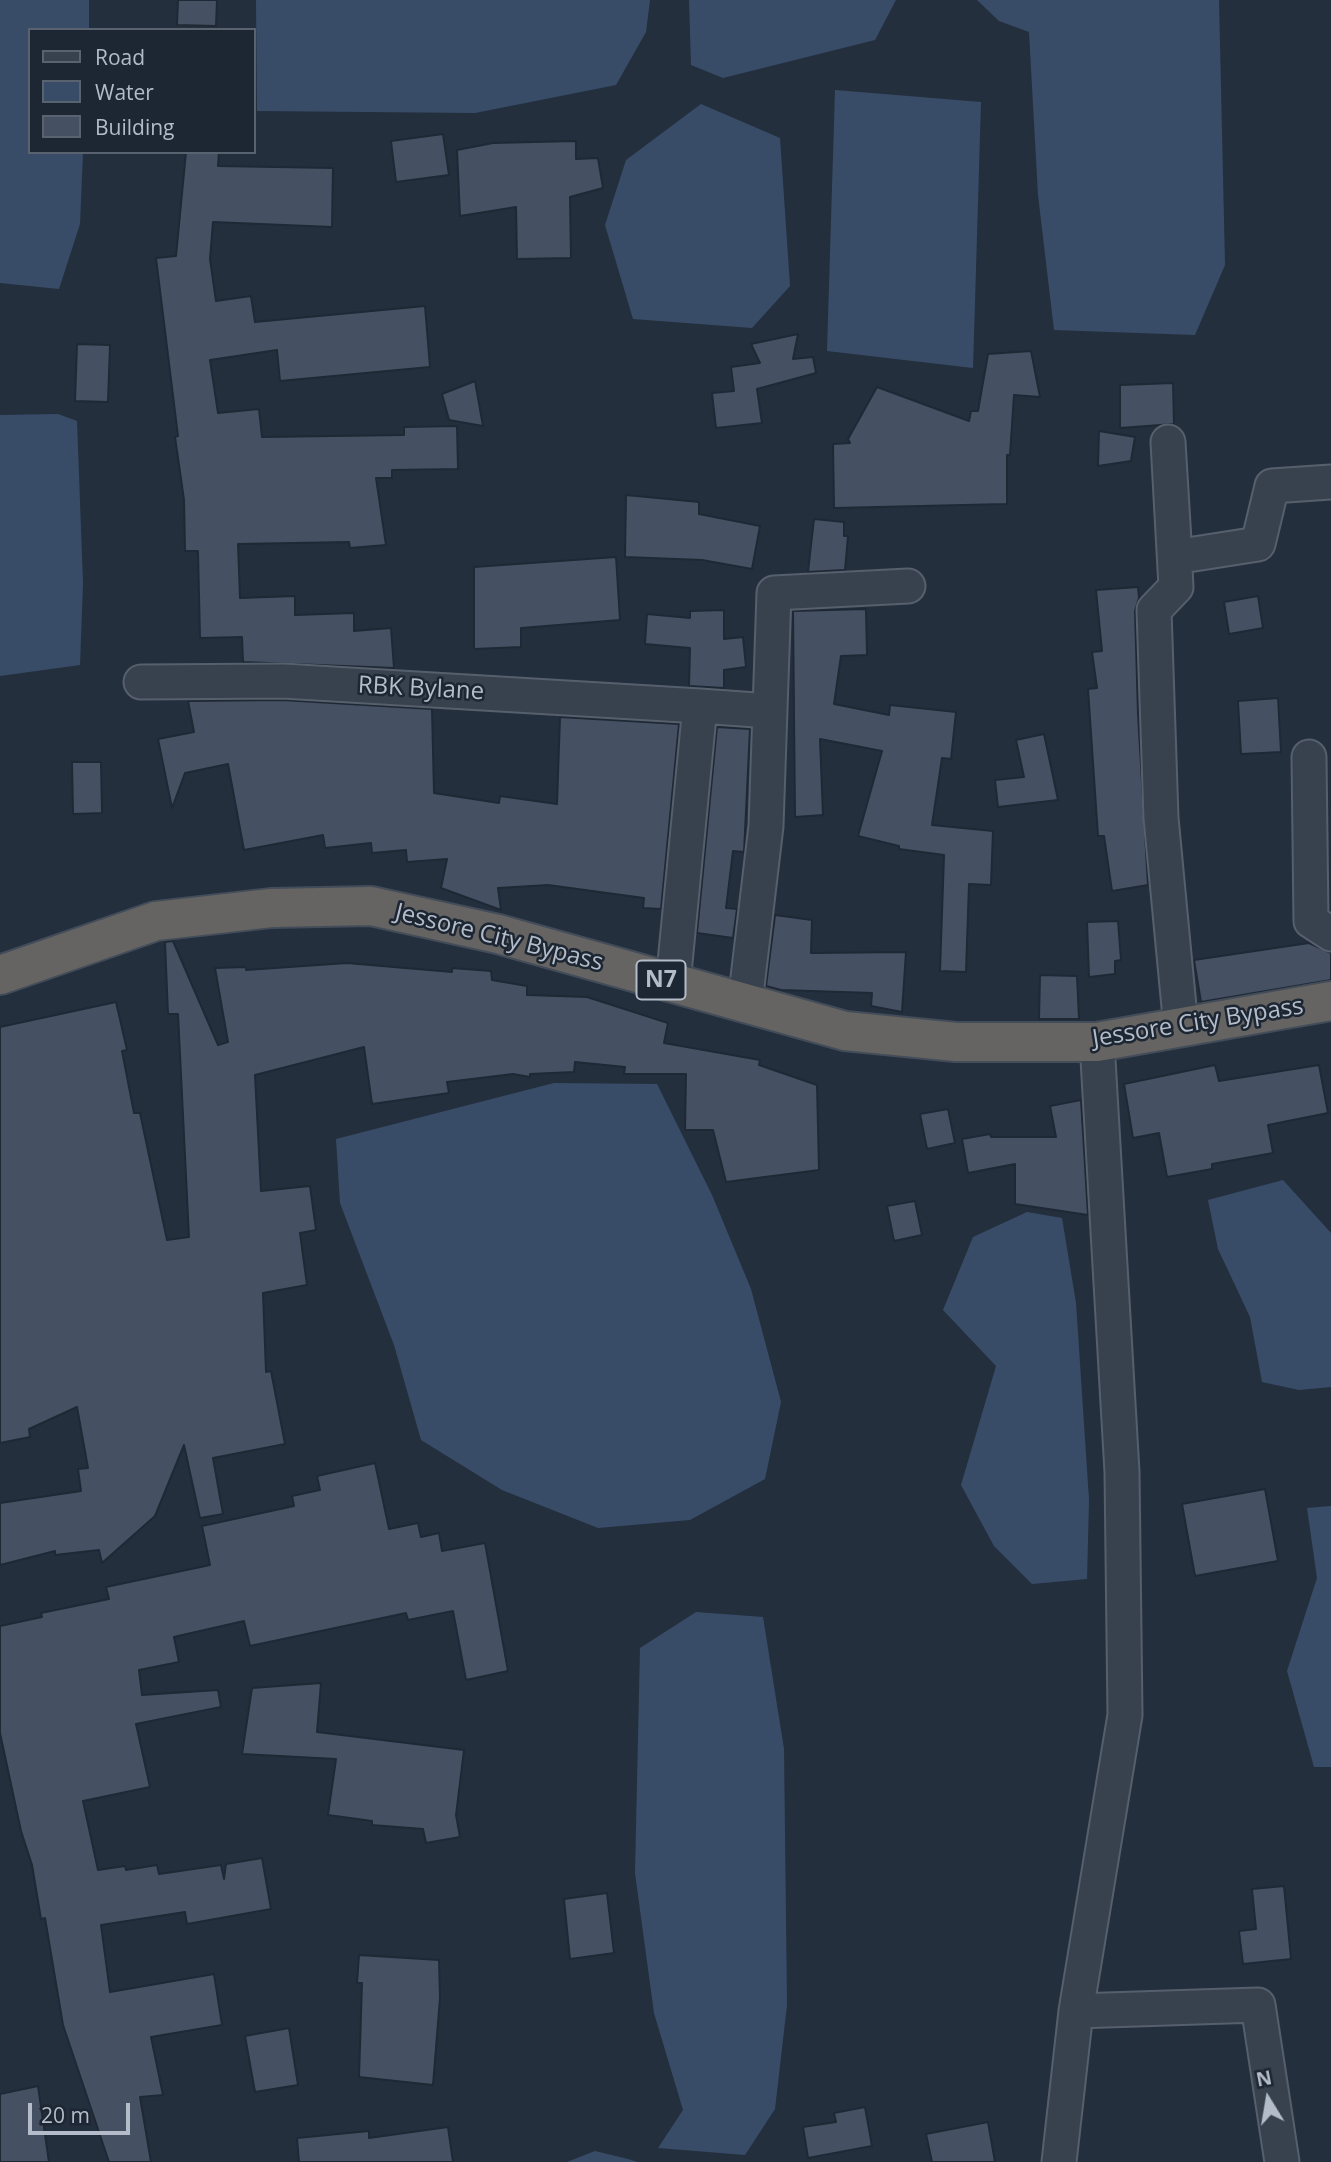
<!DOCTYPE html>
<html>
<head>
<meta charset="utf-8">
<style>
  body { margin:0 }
  #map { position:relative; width:1331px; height:2162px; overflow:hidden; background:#242f3e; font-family:"Open Sans",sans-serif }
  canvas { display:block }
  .legend { position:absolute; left:28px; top:28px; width:228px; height:126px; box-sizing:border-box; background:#1d2633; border:2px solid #59626f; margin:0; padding:9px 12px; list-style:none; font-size:21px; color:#b4bcc9 }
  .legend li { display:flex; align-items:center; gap:14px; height:35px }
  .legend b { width:35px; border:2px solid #59626f }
  .north { position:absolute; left:1233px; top:2064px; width:70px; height:70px; -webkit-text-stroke:5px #1d2633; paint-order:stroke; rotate:349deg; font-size:19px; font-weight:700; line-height:28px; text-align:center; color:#b4bcc9 }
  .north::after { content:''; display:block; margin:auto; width:24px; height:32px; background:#b4bcc9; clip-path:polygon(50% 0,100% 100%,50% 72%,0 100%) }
  .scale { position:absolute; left:28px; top:2103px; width:102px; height:32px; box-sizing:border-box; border:4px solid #b4bcc9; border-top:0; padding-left:9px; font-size:21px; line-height:24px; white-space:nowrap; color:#b4bcc9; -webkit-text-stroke:5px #1d2633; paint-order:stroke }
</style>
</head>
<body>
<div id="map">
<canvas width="1331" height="2162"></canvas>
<ul class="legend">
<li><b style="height:9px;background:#38414e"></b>Road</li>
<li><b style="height:19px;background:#394c67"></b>Water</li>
<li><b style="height:19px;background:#455162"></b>Building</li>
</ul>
<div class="north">N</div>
<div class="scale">20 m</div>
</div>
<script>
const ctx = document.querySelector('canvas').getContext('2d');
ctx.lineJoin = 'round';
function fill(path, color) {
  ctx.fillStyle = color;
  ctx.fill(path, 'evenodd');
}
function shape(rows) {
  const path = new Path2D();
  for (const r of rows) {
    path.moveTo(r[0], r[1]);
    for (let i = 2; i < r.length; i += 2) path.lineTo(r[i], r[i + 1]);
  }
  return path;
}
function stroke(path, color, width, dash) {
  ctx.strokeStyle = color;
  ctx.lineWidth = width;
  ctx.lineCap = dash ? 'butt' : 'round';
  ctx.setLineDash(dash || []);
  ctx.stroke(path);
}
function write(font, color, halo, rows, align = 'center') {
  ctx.font = font + ' "Open Sans",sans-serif';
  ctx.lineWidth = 5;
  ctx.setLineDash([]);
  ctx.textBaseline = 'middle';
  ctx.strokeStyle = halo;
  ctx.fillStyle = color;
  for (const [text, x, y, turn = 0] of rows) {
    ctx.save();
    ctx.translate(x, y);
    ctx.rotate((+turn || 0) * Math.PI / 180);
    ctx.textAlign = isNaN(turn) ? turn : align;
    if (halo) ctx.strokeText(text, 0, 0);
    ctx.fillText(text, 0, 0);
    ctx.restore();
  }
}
const water = shape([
  [0,0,89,0,89,30,30,30,30,152,83,152,80,224,59,289,0,283],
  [256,0,650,0,646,32,616,85,475,113,257,111],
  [689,0,896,0,875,40,723,78,691,65],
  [977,0,1219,0,1225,265,1195,335,1054,330,1038,195,1029,32,999,21],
  [835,90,981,102,973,368,827,351],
  [701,104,780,138,790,286,752,328,633,319,605,225,626,160],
  [58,414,77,421,83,583,80,665,0,676,0,415],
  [554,1083,657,1084,712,1195,751,1289,781,1402,765,1479,690,1520,598,1528,502,1490,421,1440,394,1345,340,1203,336,1139],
  [1283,1180,1331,1233,1331,1387,1299,1390,1262,1382,1250,1317,1218,1249,1208,1200],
  [1027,1212,1062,1218,1076,1303,1089,1500,1087,1579,1032,1584,994,1546,961,1485,996,1366,943,1310,973,1237],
  [1331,1506,1331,1767,1314,1767,1287,1671,1317,1578,1307,1508],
  [696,1612,763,1617,784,1749,787,2005,775,2109,745,2155,658,2148,683,2110,654,2013,635,1873,640,1648],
  [595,2151,628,2159,638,2162,567,2162]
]);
const building = shape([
  [178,0,217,0,216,26,177,25,178,0],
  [443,134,449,175,396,182,391,141,443,134],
  [576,141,576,159,598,158,603,188,570,197,571,258,517,259,516,207,460,216,457,150,493,143,576,141],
  [186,152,219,152,218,166,333,168,332,227,213,222,210,259,216,301,251,296,255,322,425,306,430,367,280,381,277,350,210,360,218,413,259,409,262,437,404,435,404,427,457,426,458,469,392,470,392,478,376,478,386,545,350,548,349,542,238,544,240,598,295,596,295,615,354,613,354,631,391,628,394,668,243,662,242,637,200,638,198,551,185,551,184,500,175,437,178,436,156,258,176,256,186,152],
  [798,334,793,359,813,357,816,373,757,389,762,423,716,428,712,393,734,391,731,367,760,363,751,344,798,334],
  [77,344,110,345,108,402,75,401,77,344],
  [1031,351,1040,397,1014,395,1010,455,1007,455,1007,504,834,508,833,444,850,443,848,439,877,387,969,421,971,411,978,411,988,354,1031,351],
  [475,381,483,426,449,420,442,394,475,381],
  [1173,383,1174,424,1120,428,1120,385,1173,383],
  [1099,431,1135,437,1131,461,1098,466,1099,431],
  [626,495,699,502,699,514,760,526,752,569,702,560,625,557,626,495],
  [814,519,844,522,844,536,848,536,845,570,808,572,814,519],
  [616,557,620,620,521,628,521,647,474,649,474,567,616,557],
  [1138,587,1139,598,1135,611,1138,714,1148,885,1112,891,1104,836,1098,836,1088,689,1097,688,1092,652,1102,651,1096,590,1138,587],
  [1258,596,1263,628,1229,634,1224,602,1258,596],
  [866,609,867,655,841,656,834,704,889,715,890,705,956,712,951,759,942,758,932,825,993,831,991,885,969,884,966,972,940,971,944,855,899,849,899,846,858,836,882,751,820,739,823,815,795,817,793,611,866,609],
  [724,610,724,639,743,637,746,667,724,670,724,688,689,686,690,648,645,644,647,614,690,618,690,611,724,610],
  [1278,698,1281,752,1241,754,1238,701,1278,698],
  [282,700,432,709,434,793,499,803,500,796,557,804,560,717,679,724,661,909,643,908,644,898,548,885,498,888,501,910,441,888,447,859,407,862,406,850,372,853,371,843,325,848,323,835,244,850,228,764,185,773,172,808,158,739,194,732,188,701,282,700],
  [717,727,750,729,744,852,733,851,726,908,737,909,733,938,697,933,717,727],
  [1044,734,1058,800,998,807,995,780,1024,777,1016,740,1044,734],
  [72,762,101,762,102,813,73,814,72,762],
  [775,915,812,920,811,953,906,952,902,1012,871,1006,872,993,781,990,766,986,775,915],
  [1118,921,1121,960,1115,961,1115,974,1089,977,1087,922,1118,921],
  [173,941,218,1045,228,1042,215,968,246,967,246,970,347,963,452,972,452,968,491,971,492,980,527,986,527,995,587,997,668,1023,664,1043,760,1060,759,1065,817,1085,819,1170,726,1182,713,1130,685,1130,686,1074,624,1074,625,1067,575,1062,574,1072,530,1074,530,1077,513,1074,447,1082,449,1093,372,1104,364,1047,255,1075,261,1191,310,1186,316,1230,300,1233,307,1285,263,1293,266,1372,271,1371,285,1444,213,1458,223,1514,200,1518,184,1445,155,1516,102,1563,99,1550,55,1555,55,1551,0,1565,0,1503,81,1491,78,1469,88,1468,77,1407,29,1429,30,1437,0,1443,0,1027,116,1002,127,1050,122,1051,134,1113,140,1113,167,1240,189,1237,178,1014,168,1014,165,942,173,941],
  [1309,943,1331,953,1331,980,1201,1002,1194,960,1309,943],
  [1040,975,1077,976,1079,1019,1039,1019,1040,975],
  [1215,1065,1219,1081,1319,1065,1328,1113,1268,1125,1273,1153,1212,1164,1212,1169,1167,1177,1159,1133,1133,1138,1124,1084,1215,1065],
  [1081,1100,1088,1215,1015,1204,1015,1164,968,1173,962,1139,990,1134,991,1137,1056,1137,1050,1106,1081,1100],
  [948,1109,955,1143,927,1149,920,1114,948,1109],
  [915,1201,922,1235,894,1241,887,1206,915,1201],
  [375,1463,389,1529,418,1523,421,1537,439,1533,442,1551,485,1543,508,1671,466,1680,453,1611,408,1620,406,1613,250,1646,244,1621,178,1636,174,1637,179,1662,139,1670,142,1695,218,1690,221,1707,136,1724,150,1787,83,1801,98,1870,125,1866,126,1870,157,1865,159,1874,221,1865,224,1879,226,1864,262,1858,271,1909,187,1924,185,1912,101,1925,110,1992,214,1974,222,2025,151,2037,163,2095,140,2097,151,2162,109,2162,63,2025,45,1918,41,1919,32,1865,21,1831,0,1733,0,1626,42,1617,41,1613,109,1599,106,1587,210,1565,202,1526,294,1506,292,1496,320,1490,317,1476,375,1463],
  [1265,1489,1278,1561,1195,1576,1182,1504,1265,1489],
  [321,1683,317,1732,464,1750,456,1815,460,1837,426,1843,423,1829,372,1825,372,1821,328,1815,336,1759,242,1754,252,1688,321,1683],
  [1284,1886,1291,1959,1243,1964,1239,1931,1256,1929,1252,1889,1284,1886],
  [607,1893,614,1953,570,1959,564,1899,607,1893],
  [359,1955,439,1960,440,1998,433,2085,359,2077,362,1983,357,1983,359,1955],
  [289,2028,298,2085,255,2092,245,2036,289,2028],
  [38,2086,49,2162,0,2162,0,2094,38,2086],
  [865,2107,872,2146,808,2158,803,2127,836,2122,834,2113,865,2107],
  [988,2122,995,2162,932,2162,926,2134,988,2122],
  [448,2127,453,2162,299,2162,297,2138,369,2131,369,2138,448,2127]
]);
const minor = shape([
  [141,682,283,681,700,706,673,983],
  [700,706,770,711],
  [1309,757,1311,921,1331,934],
  [745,1003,766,826,774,593,908,586],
  [1181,1028,1161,818,1154,610,1176,587,1168,442,1175,557,1258,544,1272,486,1331,482],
  [1076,2011,1258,2005,1282,2162],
  [1059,2162,1076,2011,1125,1715,1122,1472,1097,1042]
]);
const trunk = shape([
  [0,975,156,921,271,908,371,906,498,934,845,1031,956,1042,1097,1042,1331,1001]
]);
const shields = [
  [661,980,49]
];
const shieldNames = [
  ["N7",661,980]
];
const streetNames = [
  ["RBK Bylane",421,689,3],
  ["Jessore City Bypass",499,938,14],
  ["Jessore City Bypass",1198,1023,-9]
];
fill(water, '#394c67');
fill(building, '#455162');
stroke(building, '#1f2835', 2);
stroke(minor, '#565f6c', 37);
stroke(trunk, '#434c59', 42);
stroke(minor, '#38414e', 33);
stroke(trunk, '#656462', 38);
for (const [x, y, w] of shields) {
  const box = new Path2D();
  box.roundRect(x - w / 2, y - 19.5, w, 39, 5);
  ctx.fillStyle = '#1d2633';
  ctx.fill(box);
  stroke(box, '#b4bcc9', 2);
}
write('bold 23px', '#b4bcc9', null, shieldNames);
write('24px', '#b4bcc9', '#1d2633', streetNames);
</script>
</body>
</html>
